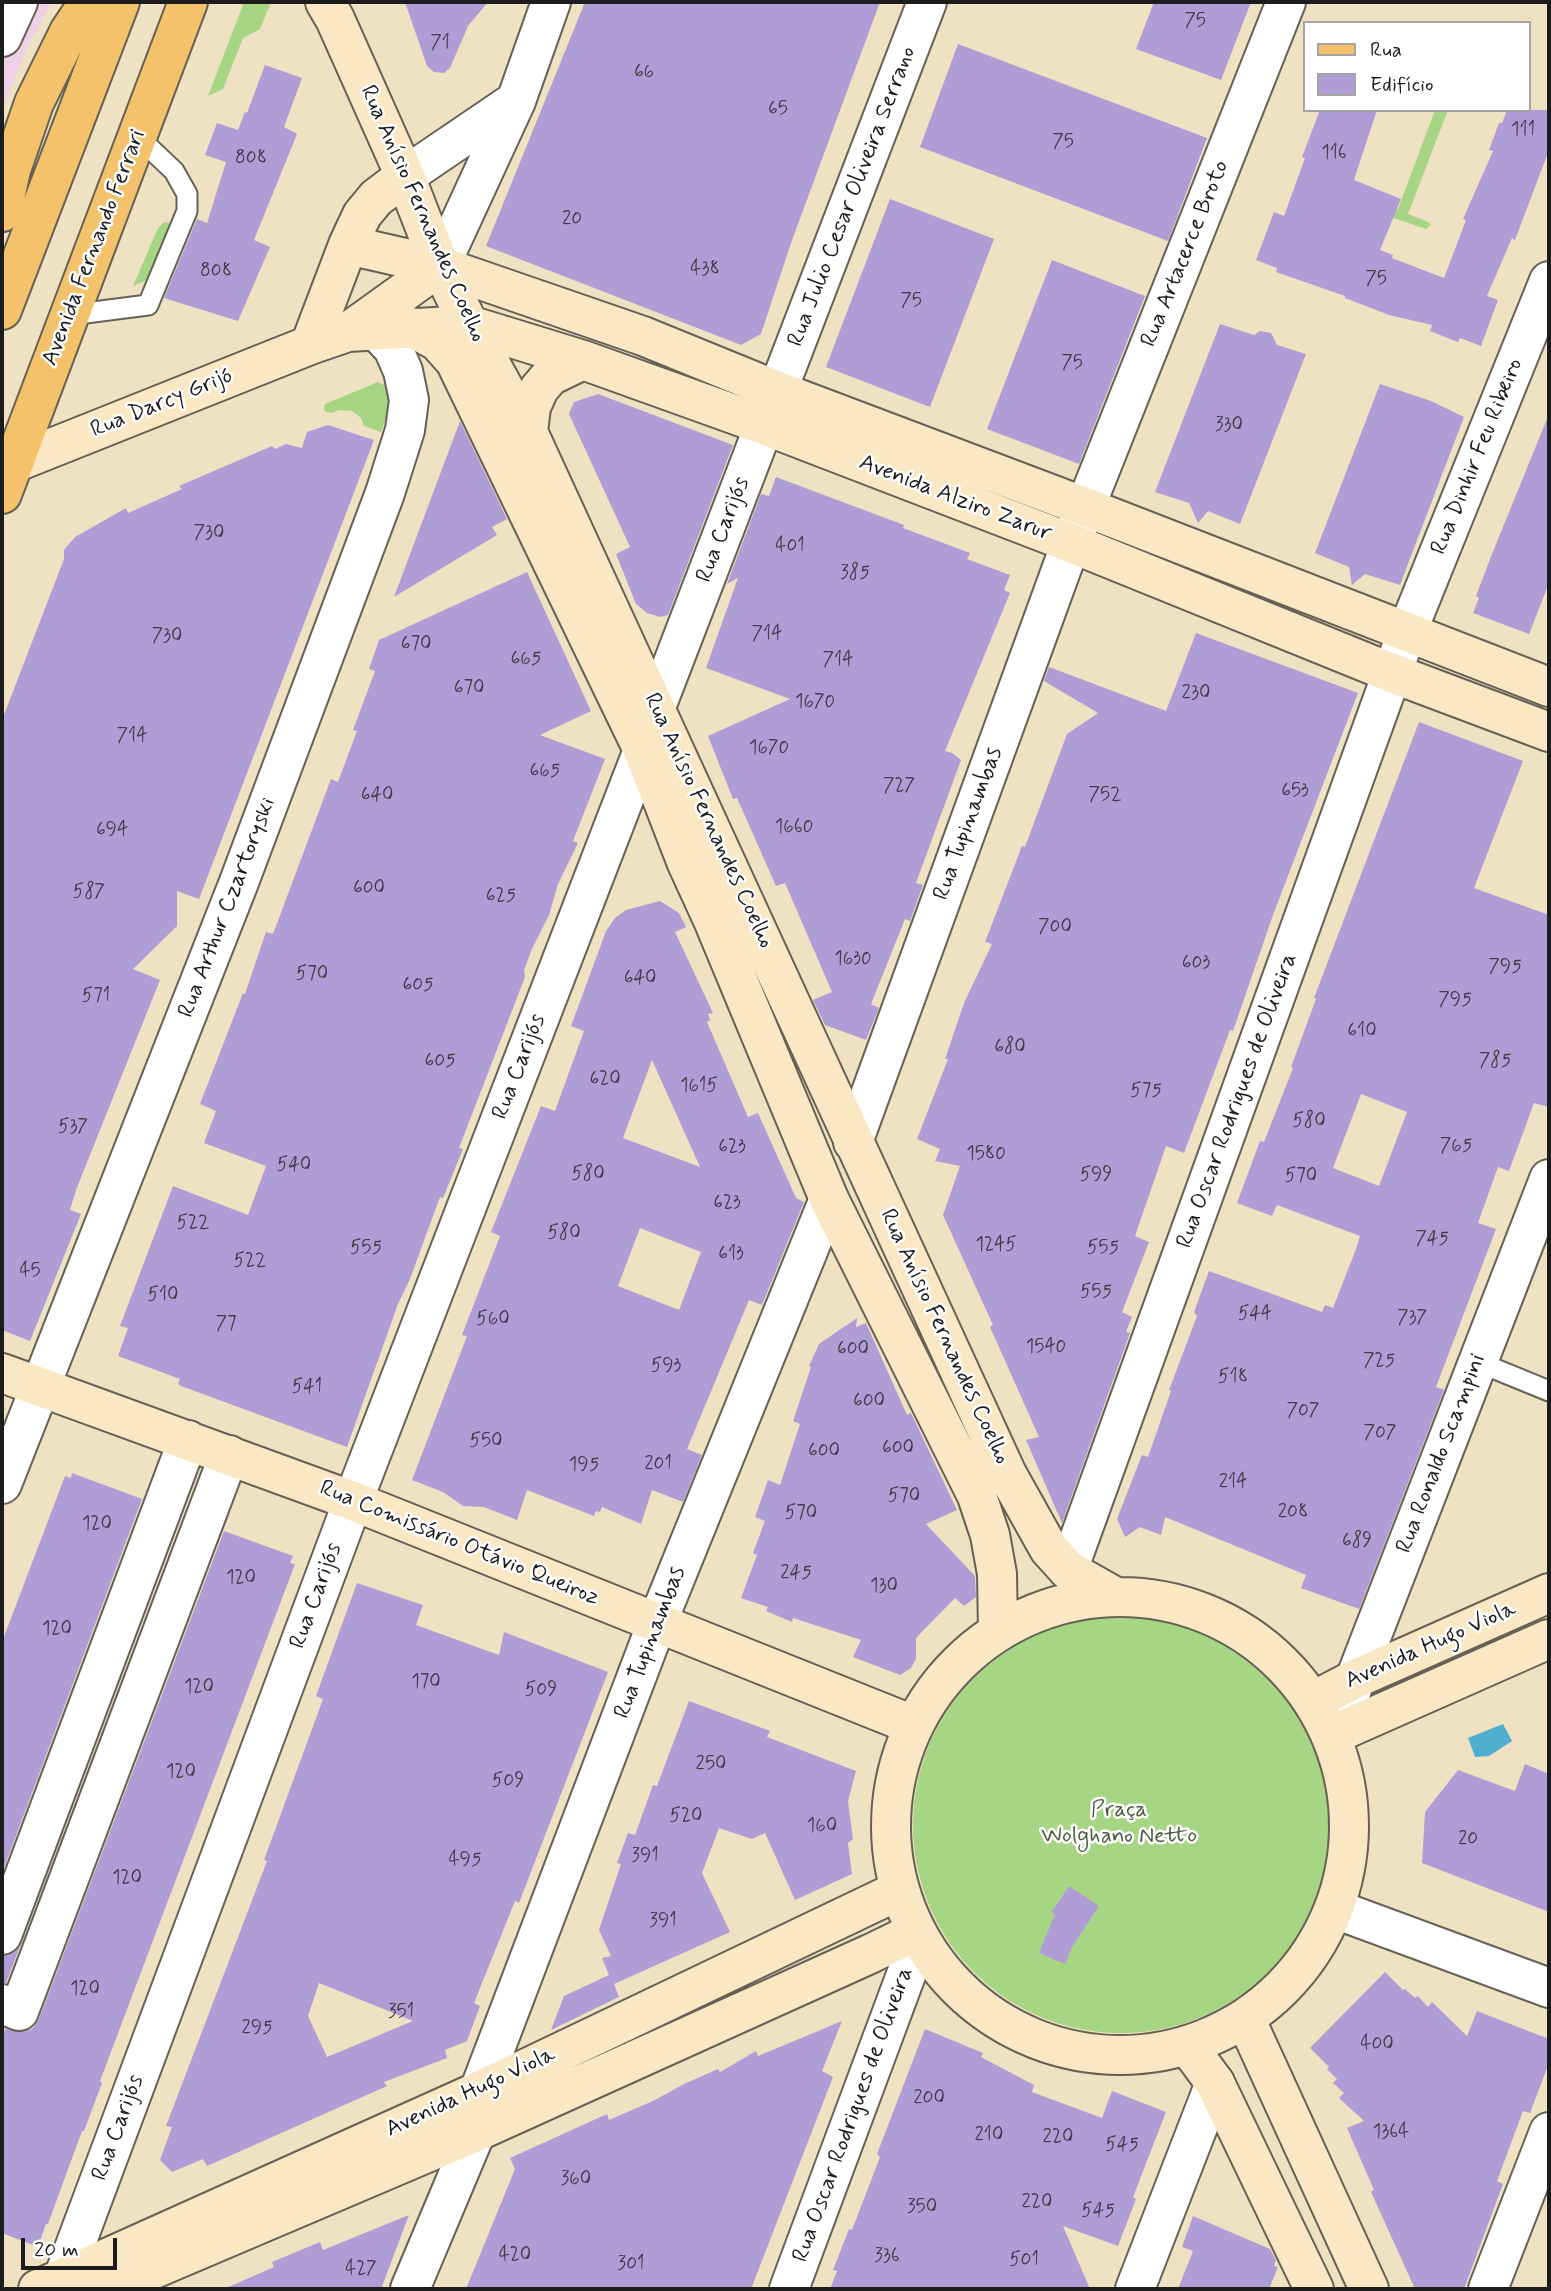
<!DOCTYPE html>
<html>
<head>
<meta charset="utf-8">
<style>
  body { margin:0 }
  #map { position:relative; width:1551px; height:2291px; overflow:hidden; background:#efe2c2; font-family:Mynerve,sans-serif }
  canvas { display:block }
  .frame { position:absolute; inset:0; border:4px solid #1c1c1c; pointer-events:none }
  .legend { position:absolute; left:1303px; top:21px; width:228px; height:91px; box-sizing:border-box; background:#fff; border:2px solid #a4a4a4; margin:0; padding:9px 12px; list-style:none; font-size:21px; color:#1c1c1c }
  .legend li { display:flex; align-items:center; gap:14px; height:35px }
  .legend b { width:35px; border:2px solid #a4a4a4 }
  .scale { position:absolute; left:21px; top:2238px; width:96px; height:32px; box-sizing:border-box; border:4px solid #1c1c1c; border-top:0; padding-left:9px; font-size:21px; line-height:24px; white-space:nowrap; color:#1c1c1c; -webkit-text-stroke:5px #fff; paint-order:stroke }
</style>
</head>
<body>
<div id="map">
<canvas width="1551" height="2291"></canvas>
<div class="frame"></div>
<ul class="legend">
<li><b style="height:9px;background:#f3c26a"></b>Rua</li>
<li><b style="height:19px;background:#b09dd6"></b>Edifício</li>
</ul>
<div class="scale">20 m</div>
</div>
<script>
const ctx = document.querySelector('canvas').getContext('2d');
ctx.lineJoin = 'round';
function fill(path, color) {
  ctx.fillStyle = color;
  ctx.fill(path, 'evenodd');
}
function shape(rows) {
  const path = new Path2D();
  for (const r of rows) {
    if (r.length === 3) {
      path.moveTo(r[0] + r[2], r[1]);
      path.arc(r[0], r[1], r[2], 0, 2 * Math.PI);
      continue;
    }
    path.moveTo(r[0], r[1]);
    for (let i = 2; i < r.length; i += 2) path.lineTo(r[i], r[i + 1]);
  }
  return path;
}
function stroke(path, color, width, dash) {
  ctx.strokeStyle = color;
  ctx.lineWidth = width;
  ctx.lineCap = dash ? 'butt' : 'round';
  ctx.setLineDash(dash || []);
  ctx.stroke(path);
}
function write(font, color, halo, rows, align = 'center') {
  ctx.font = font + ' Mynerve,sans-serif';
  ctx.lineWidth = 5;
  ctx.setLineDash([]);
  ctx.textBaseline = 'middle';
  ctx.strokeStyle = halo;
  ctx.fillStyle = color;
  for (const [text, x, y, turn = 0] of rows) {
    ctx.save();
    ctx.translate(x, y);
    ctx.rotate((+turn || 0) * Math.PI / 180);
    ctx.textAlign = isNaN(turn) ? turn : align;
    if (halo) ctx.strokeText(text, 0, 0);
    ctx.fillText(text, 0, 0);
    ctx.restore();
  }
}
const built = shape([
  [2,2,52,2,28,46,2,111]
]);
const green = shape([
  [244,2,271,2,260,29,243,38,223,89,208,96],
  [1435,110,1448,110,1408,214,1428,222,1431,225,1426,229,1379,213,1374,201,1398,209],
  [164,222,173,224,152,278,133,286,158,228],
  [378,382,388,387,391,405,381,432,364,426,361,418,352,411,339,410,332,413,326,412,324,409,325,404],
  [1121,1825,208]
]);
const water = shape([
  [1503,1724,1512,1741,1489,1756,1475,1757,1468,1738]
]);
const building = shape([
  [405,2,488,2,468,26,450,68,444,73,434,72,427,66],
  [585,2,880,2,791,243,761,334,741,345,486,246],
  [1154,2,1251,2,1221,80,1136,49],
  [958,44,1207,138,1168,241,920,147],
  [265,65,302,78,284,127,297,134,254,240,270,247,238,321,164,298,197,219,207,223,226,162,205,155,217,123,238,130,245,112,247,113],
  [1320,110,1377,110,1354,180,1401,199,1380,250,1393,255,1392,258,1444,278,1466,220,1463,219,1493,151,1489,150,1499,123,1502,123,1507,110,1549,110,1549,150,1515,240,1512,238,1487,296,1498,300,1481,346,1460,338,1458,342,1430,331,1432,325,1389,315,1345,298,1345,296,1276,272,1277,268,1256,260,1274,212,1284,216,1305,158,1302,157],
  [890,199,994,239,930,407,826,367],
  [1052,260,1145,296,1079,464,987,429],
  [1220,324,1254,335,1260,331,1271,333,1277,345,1306,354,1240,524,1208,511,1198,523,1189,503,1155,492],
  [1380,384,1431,401,1464,417,1400,585,1365,574,1352,585,1349,567,1315,553],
  [598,394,733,445,668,615,660,617,647,613,636,604,616,554,630,547,569,414,574,402],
  [1549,414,1549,583,1529,634,1473,613,1479,598,1476,596,1492,554],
  [460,421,507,519,492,527,497,535,394,597],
  [328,425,374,440,199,899,177,891,177,926,133,969,160,980,76,1190,70,1210,81,1214,30,1341,2,1330,2,720,64,559,64,550,75,537,126,508,128,513,182,489,179,486,272,446,275,449,286,444,302,448,307,432],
  [776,477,904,525,903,528,970,553,967,559,1010,575,1004,590,1010,593,945,751,952,753,961,760,916,883,923,885,910,921,905,919,871,1004,879,1008,866,1040,825,1025,813,1000,832,992,785,883,776,886,737,798,733,799,708,736,790,699,706,668,738,578,727,584,761,494,769,496],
  [527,572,591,711,540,735,605,759,573,841,578,843,558,884,549,915,532,949,524,970,525,977,459,1148,463,1149,443,1198,440,1197,410,1279,398,1304,347,1447,181,1386,178,1384,180,1379,118,1356,128,1328,120,1326,173,1186,248,1215,266,1166,204,1143,216,1111,200,1104,243,993,245,994,266,932,273,934,331,779,338,782,357,731,353,730,375,671,369,669,379,640],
  [1196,633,1358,693,1273,915,1233,1031,1230,1030,1184,1153,1166,1146,1135,1236,1149,1242,1122,1312,1132,1317,1126,1332,1130,1333,1062,1523,1026,1440,1039,1437,990,1327,993,1325,943,1215,960,1166,935,1161,940,1149,917,1139,948,1059,945,1059,964,1003,992,944,985,942,1022,846,1025,847,1067,734,1098,713,1044,681,1049,667,1166,711],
  [1419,722,1523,761,1474,888,1549,915,1549,1107,1534,1103,1509,1171,1498,1167,1478,1223,1496,1229,1436,1387,1444,1390,1359,1609,1301,1588,1306,1575,1165,1517,1161,1535,1140,1527,1125,1537,1117,1519,1142,1455,1148,1457,1171,1391,1169,1390,1197,1316,1194,1312,1209,1271,1322,1312,1325,1305,1333,1308,1356,1249,1360,1236,1277,1205,1272,1216,1237,1203,1260,1141,1264,1142,1293,1068,1291,1067,1316,999,1314,998],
  [1361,1094,1407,1112,1379,1186,1333,1168],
  [660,901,679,913,686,927,675,932,713,1013,708,1014,710,1020,707,1022,748,1117,758,1113,796,1198,804,1202,762,1305,749,1300,687,1449,702,1455,683,1502,652,1490,641,1524,602,1507,600,1512,596,1511,594,1516,527,1490,517,1520,484,1507,463,1506,443,1492,412,1480,467,1336,462,1335,500,1236,491,1232,541,1106,555,1111,584,1031,571,1026,606,931,615,918,626,910],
  [652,1060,700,1167,623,1138],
  [640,1228,701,1252,679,1310,618,1286],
  [857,1318,856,1327,866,1323,907,1415,911,1413,957,1510,926,1524,975,1576,976,1597,964,1606,955,1598,916,1638,916,1659,911,1668,900,1675,853,1657,861,1640,793,1618,792,1622,766,1611,768,1607,741,1598,757,1555,753,1553,765,1521,755,1517,768,1480,780,1485,800,1424,793,1421,811,1367,809,1366,819,1344],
  [72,1473,142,1499,2,1873,2,1642,65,1476,71,1478],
  [224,1531,293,1556,290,1563,295,1564,100,2081,102,2083,84,2131,82,2131,48,2224,46,2224,38,2247,2,2233,2,2040,5,2029,23,2032,33,2028,39,2019],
  [357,1583,423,1605,416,1625,499,1655,504,1632,608,1672,519,1903,515,1901,474,2003,480,2006,467,2041,445,2050,447,2058,384,2082,387,2086,207,2166,203,2159,172,2172,160,2160,172,2127,166,2126,267,1861,264,1860,323,1699,316,1696],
  [319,1983,413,2021,327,2057,308,2016],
  [689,1701,770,1731,767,1737,856,1771,848,1801,853,1839,848,1843,852,1874,795,1900,765,1833,752,1839,719,1828,702,1873,730,1932,614,1984,619,1997,551,2030,564,1996,609,1975,602,1958,611,1956,599,1930,621,1864,617,1863,628,1833,635,1835,653,1785,657,1786],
  [1525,1764,1549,1774,1549,1912,1422,1863,1425,1812,1458,1770,1515,1791],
  [1069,1886,1099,1906,1072,1947,1065,1964,1039,1953,1055,1914,1052,1912],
  [20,1946,6,1983,2,1983,3,1956,15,1952],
  [1385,1972,1403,1990,1405,1989,1415,1998,1418,1996,1428,2007,1432,2002,1467,2036,1477,2011,1549,2039,1549,2063,1530,2113,1523,2111,1497,2181,1503,2184,1464,2289,1415,2289,1371,2192,1374,2190,1347,2128,1364,2121,1339,2098,1344,2093,1333,2083,1337,2079,1327,2069,1329,2067,1310,2048],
  [842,2021,822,2071,833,2077,751,2289,466,2289,515,2169,510,2158,607,2114,609,2120,653,2101,684,2084,718,2069,720,2072,756,2051,758,2056],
  [925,2029,983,2053,981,2057,1034,2085,1032,2092,1102,2118,1112,2091,1166,2112,1133,2197,1136,2199,1118,2246,1063,2226,1090,2289,830,2289,837,2271,833,2270,849,2229,852,2230,880,2157,877,2154],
  [409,2215,381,2289,224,2289,274,2267,272,2262,320,2242,323,2250],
  [1193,2216,1270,2249,1276,2260,1274,2266,1278,2267,1269,2289,1178,2289,1193,2251,1182,2247]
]);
const lane = shape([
  [70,315,148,305,187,211,187,194,174,171,137,136],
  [1478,1362,1549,1391]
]);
const street = shape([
  [2,37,18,2],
  [405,176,514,102],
  [440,266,516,101,551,2],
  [656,707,927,2],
  [853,1142,1071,543,1286,2],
  [2,1484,239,882,385,493,405,430,409,400,403,371,393,348,377,331],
  [1068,1570,1407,632,1549,281],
  [1348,1703,1355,1679,1549,1179],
  [1335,1909,1549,1988],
  [2,1935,188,1440],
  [2,2004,19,2011,229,1455],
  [479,2091,657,1623,829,1199],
  [59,2289,353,1501,643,750],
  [410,2289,476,2132],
  [789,2289,919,1940],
  [1135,2289,1215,2083],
  [1488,2289,1549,2132]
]);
const secondary = shape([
  [325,2,335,19,405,176,440,266,469,325,528,432,1007,1474,1049,1549,1068,1570,1114,1596],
  [348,245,440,266,643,336,778,391,1085,507,1549,687],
  [411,327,438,342,455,361,643,750,686,861,713,920,829,1199,977,1496,990,1535,997,1574,998,1632],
  [348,332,469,325,583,360,764,425,1071,543,1392,673,1549,732],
  [310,345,348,245,362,215,376,198,405,176],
  [528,432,531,407,539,389,550,376,583,360],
  [14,463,310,345,348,332,440,266],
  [2,1373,353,1501,913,1725],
  [1120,1826,229],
  [1313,1701,1355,1679,1549,1593],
  [1332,1735,1549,1639],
  [1245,2018,1369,2289],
  [1187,2045,1215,2083,1314,2289],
  [38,2289,479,2091,900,1890],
  [107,2289,476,2132,872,1953,915,1932]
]);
const primary = shape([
  [2,212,11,170,34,103,69,32,89,2],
  [2,310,120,2],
  [2,494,188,2]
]);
const numberNames = [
  ["75",1195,22],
  ["71",440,44],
  ["66",644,73],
  ["65",778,110],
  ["111",1523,131],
  ["75",1063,143],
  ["116",1334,154],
  ["808",251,159],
  ["20",572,220],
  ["438",705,270],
  ["808",216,272],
  ["75",1376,280],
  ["75",911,302],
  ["75",1072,364],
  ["330",1229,426],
  ["730",209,534],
  ["401",790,547],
  ["385",855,574],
  ["714",767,635],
  ["730",167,637],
  ["670",416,645],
  ["665",526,660],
  ["714",838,661],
  ["670",469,689],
  ["230",1196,694],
  ["1670",815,703],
  ["714",132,737],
  ["1670",769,749],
  ["665",545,772],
  ["727",899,787],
  ["653",1295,792],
  ["640",377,796],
  ["752",1105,796],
  ["1660",794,828],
  ["694",112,831],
  ["600",369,889],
  ["587",89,893],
  ["625",501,897],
  ["700",1055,928],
  ["1630",853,960],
  ["603",1196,964],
  ["795",1505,968],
  ["570",312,975],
  ["640",640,979],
  ["605",418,986],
  ["571",96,997],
  ["795",1455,1001],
  ["610",1362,1032],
  ["680",1010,1048],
  ["605",440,1062],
  ["785",1495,1062],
  ["620",605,1080],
  ["1615",699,1087],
  ["575",1146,1092],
  ["580",1309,1122],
  ["537",73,1128],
  ["765",1456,1147],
  ["623",732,1148],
  ["1580",986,1155],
  ["540",294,1166],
  ["580",588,1175],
  ["599",1096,1176],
  ["570",1301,1177],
  ["623",727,1204],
  ["522",193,1224],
  ["580",564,1234],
  ["745",1432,1240],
  ["1245",996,1246],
  ["555",366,1249],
  ["555",1103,1249],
  ["613",731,1255],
  ["522",250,1262],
  ["45",30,1272],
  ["555",1096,1293],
  ["510",163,1296],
  ["544",1255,1315],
  ["737",1412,1319],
  ["560",493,1320],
  ["77",226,1325],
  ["1540",1046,1348],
  ["600",853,1350],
  ["725",1379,1362],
  ["593",666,1367],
  ["518",1233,1378],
  ["541",307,1388],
  ["600",869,1402],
  ["707",1303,1412],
  ["707",1380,1434],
  ["550",486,1442],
  ["600",898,1449],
  ["600",824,1452],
  ["201",658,1465],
  ["195",584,1466],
  ["214",1233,1483],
  ["570",904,1497],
  ["208",1293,1513],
  ["570",801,1514],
  ["120",97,1525],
  ["689",1357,1542],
  ["245",796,1574],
  ["120",241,1579],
  ["130",884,1587],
  ["120",57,1630],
  ["170",426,1683],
  ["120",199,1688],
  ["509",541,1691],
  ["250",711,1765],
  ["120",181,1773],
  ["509",508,1782],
  ["520",686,1817],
  ["160",822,1827],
  ["20",1468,1840],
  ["391",645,1857],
  ["495",465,1861],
  ["120",127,1879],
  ["391",663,1922],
  ["120",85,1990],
  ["351",401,2013],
  ["295",257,2029],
  ["400",1377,2045],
  ["200",929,2099],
  ["1364",1391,2133],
  ["210",989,2136],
  ["220",1058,2138],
  ["545",1122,2146],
  ["360",576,2180],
  ["220",1037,2203],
  ["350",922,2208],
  ["545",1098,2212],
  ["420",515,2256],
  ["336",887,2257],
  ["501",1024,2261],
  ["301",631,2265],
  ["427",361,2270]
];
const streetNames = [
  ["Rua Julio Cesar Oliveira Serrano",853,197,-69],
  ["Rua Anísio Fernandes Coelho",422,214,66],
  ["Avenida Fernando Ferrari",95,248,-69],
  ["Rua Artacerce Broto",1186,254,-68],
  ["Rua Darcy Grijó",162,404,-22],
  ["Rua Dinhir Feu Ribeiro",1478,457,-68],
  ["Avenida Alziro Zarur",955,499,21],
  ["Rua Carijós",724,530,-69],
  ["Rua Anísio Fernandes Coelho",708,821,65],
  ["Rua Tupinambas",969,824,-70],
  ["Rua Arthur Czartoryski",228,908,-69],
  ["Rua Carijós",520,1067,-69],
  ["Rua Oscar Rodrigues de Oliveira",1238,1101,-70],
  ["Rua Anísio Fernandes Coelho",944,1337,65],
  ["Rua Ronaldo Scampini",1442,1454,-69],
  ["Rua Comissário Otávio Queiroz",459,1544,22],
  ["Rua Carijós",317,1596,-70],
  ["Rua Tupinambas",651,1643,-69],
  ["Avenida Hugo Viola",1431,1646,-24],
  ["Avenida Hugo Viola",471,2093,-25],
  ["Rua Oscar Rodrigues de Oliveira",854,2115,-70],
  ["Rua Carijós",119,2128,-70]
];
const parkNames = [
  ["Praça",1119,1811],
  ["Wolghano Netto",1119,1837]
];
fill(built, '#eed0e7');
fill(green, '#a6d583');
fill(water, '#50afcf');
fill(building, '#b09dd6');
stroke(lane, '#666156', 23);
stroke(street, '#666156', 42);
stroke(secondary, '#666156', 42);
stroke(primary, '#666156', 42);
stroke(lane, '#fff', 19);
stroke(street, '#fff', 38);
stroke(secondary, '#fae7c3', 38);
stroke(primary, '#f3c26a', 38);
write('19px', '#413c4a', null, numberNames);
write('23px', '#1c1c1c', '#fff', streetNames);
write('23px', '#4c5d40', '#fff', parkNames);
</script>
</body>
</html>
